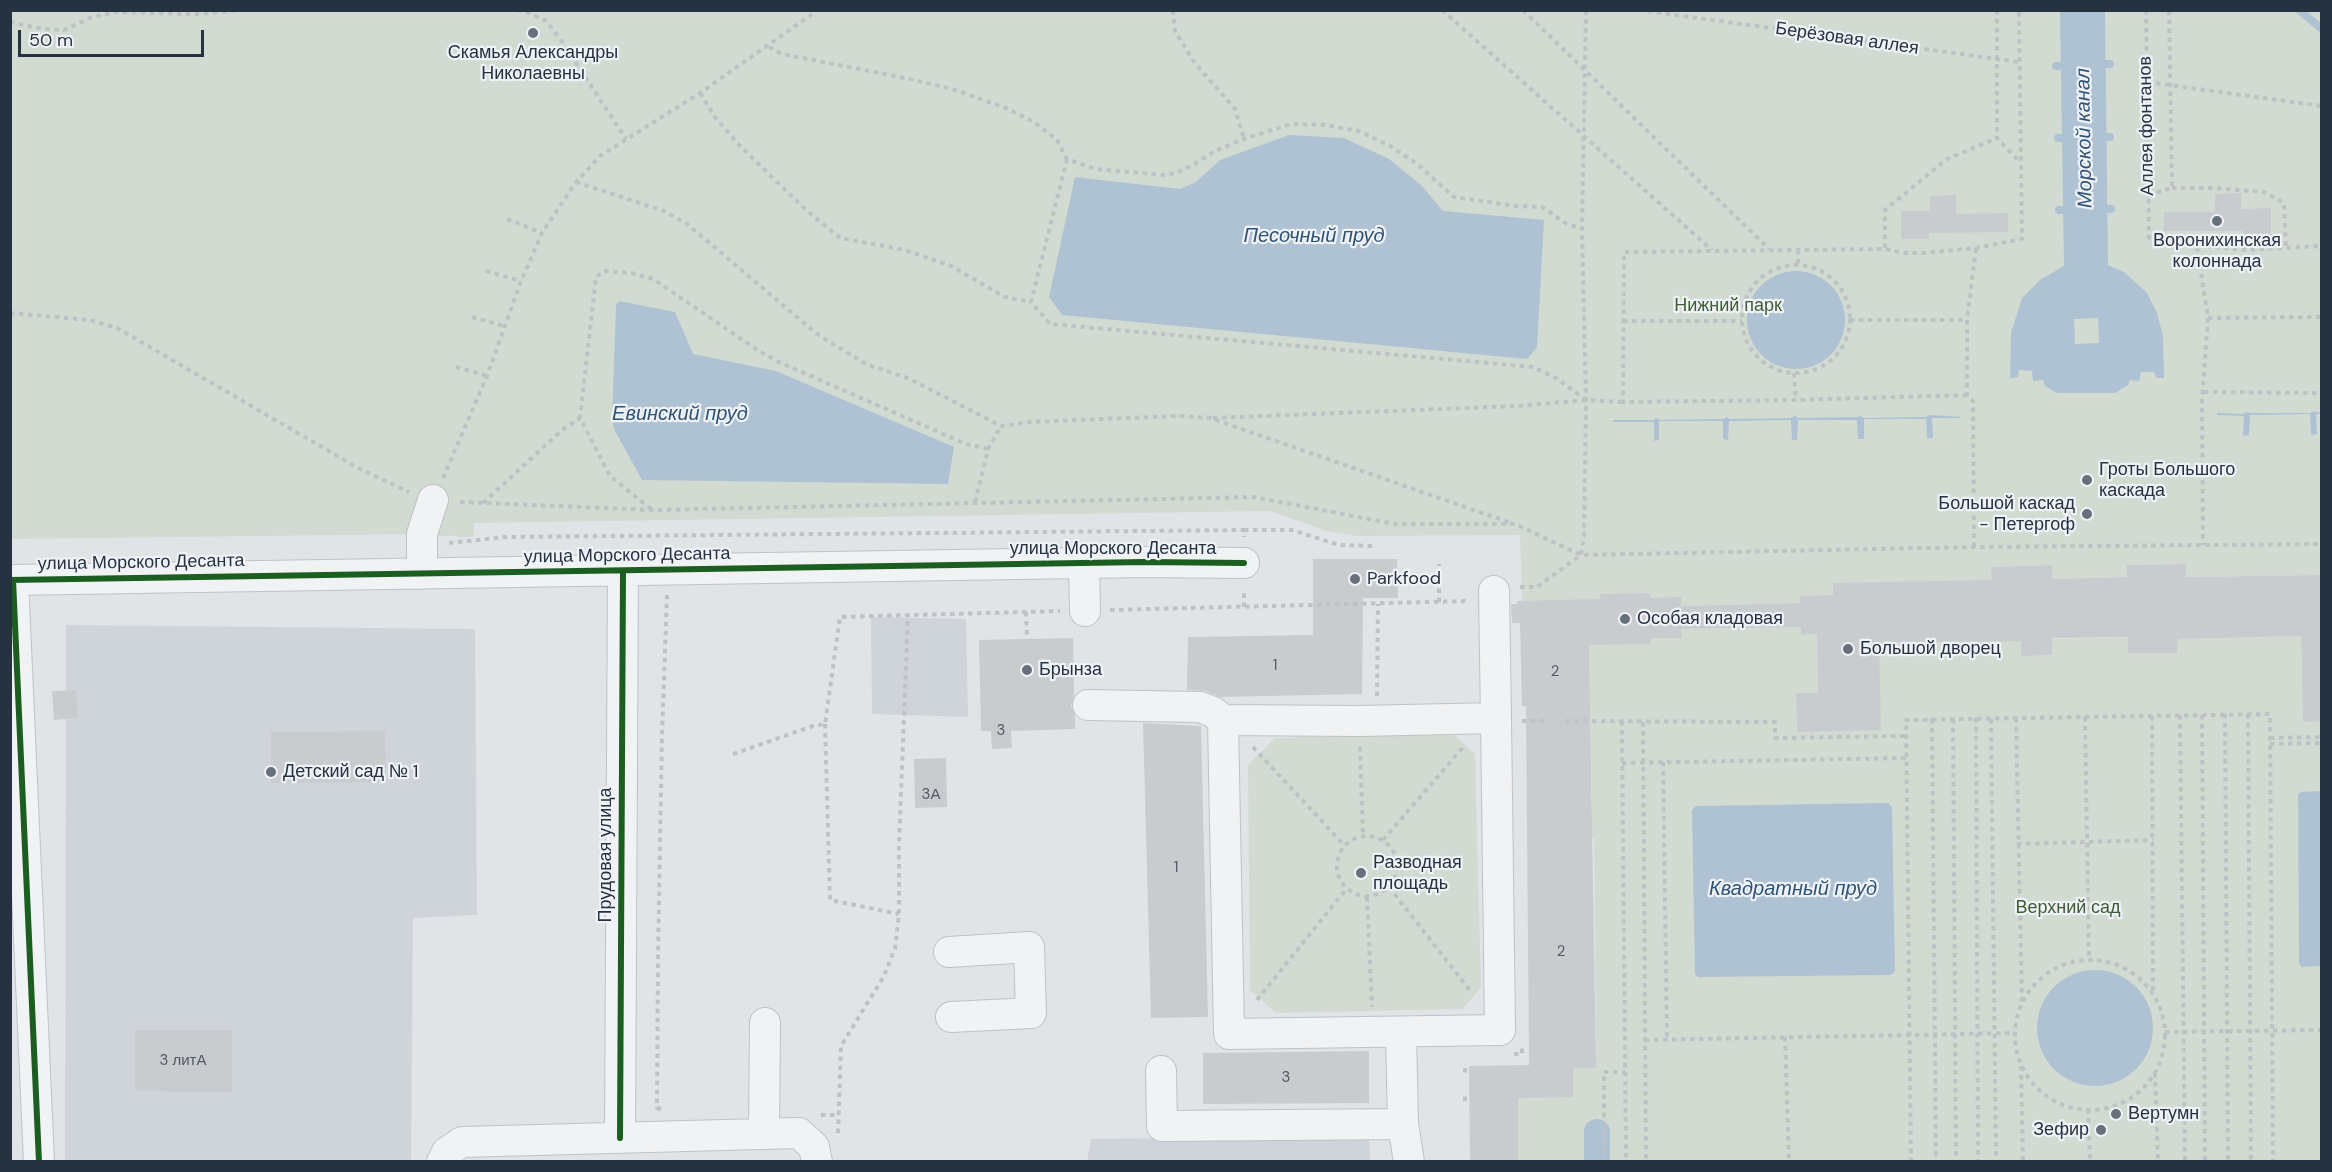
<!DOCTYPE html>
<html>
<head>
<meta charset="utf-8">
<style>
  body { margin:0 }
  #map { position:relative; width:2332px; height:1172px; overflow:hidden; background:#e1e4e7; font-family:"DM Sans",sans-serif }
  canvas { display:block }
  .frame { position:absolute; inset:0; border:12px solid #273241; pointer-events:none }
  .scale { position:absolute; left:18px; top:30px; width:186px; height:27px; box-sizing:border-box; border:3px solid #273241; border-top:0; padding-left:8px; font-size:18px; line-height:21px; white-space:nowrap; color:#273241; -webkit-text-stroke:4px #eff2f6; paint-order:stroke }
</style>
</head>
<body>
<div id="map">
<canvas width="2332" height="1172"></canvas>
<div class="frame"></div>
<div class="scale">50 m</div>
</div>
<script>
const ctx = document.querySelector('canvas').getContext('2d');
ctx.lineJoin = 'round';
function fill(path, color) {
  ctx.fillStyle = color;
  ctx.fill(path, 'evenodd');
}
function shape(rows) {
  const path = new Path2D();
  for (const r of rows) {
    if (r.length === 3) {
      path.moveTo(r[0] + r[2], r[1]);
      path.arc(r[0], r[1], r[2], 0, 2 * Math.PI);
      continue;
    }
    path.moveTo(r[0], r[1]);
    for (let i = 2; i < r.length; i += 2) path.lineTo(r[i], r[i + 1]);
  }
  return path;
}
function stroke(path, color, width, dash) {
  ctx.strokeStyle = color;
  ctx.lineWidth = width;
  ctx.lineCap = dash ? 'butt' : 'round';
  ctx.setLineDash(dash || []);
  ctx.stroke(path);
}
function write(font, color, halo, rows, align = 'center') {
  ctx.font = font + ' "DM Sans",sans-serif';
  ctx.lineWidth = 4.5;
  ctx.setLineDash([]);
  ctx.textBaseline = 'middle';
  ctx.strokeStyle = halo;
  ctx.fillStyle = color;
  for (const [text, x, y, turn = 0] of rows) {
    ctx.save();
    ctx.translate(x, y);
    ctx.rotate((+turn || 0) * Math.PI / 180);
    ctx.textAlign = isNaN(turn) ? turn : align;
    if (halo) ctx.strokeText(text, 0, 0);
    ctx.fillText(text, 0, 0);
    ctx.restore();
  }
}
const built = shape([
  [871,617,966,619,968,717,872,714],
  [66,625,475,629,477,915,413,918,411,1161,65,1162],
  [1369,1136,1370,1161,1087,1162,1091,1139]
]);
const green = shape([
  [10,11,2321,11,2321,575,2186,577,2185,564,2127,565,2127,577,2052,579,2051,565,1992,567,1992,580,1833,595,1800,603,1681,606,1651,598,1650,593,1599,595,1600,599,1523,632,1520,535,1356,536,1327,531,1270,511,474,523,474,537,458,537,455,535,454,536,437,536,422,534,11,539],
  [1801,627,1801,635,1817,634,1818,693,1796,694,1797,732,1879,643,2128,637,2128,653,2177,653,2178,639,2301,636,2303,721,2322,721,2321,1161,1518,1161,1518,1098,1573,1068,1596,1067,1594,838,1568,838,1592,809,1589,640,1601,644,1651,644,1651,638,1681,638,1681,629],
  [1452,733,1475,754,1481,988,1462,1009,1276,1013,1250,990,1248,765,1275,738]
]);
const water = shape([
  [2060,11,2105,11,2108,265,2124,272,2147,293,2157,313,2163,336,2164,378,2157,378,2154,372,2141,372,2139,381,2130,380,2128,385,2115,393,2057,393,2045,386,2043,380,2033,381,2032,371,2019,370,2018,377,2010,378,2011,333,2022,298,2040,280,2064,266],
  [2098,318,2099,343,2075,344,2074,319],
  [1289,135,1344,138,1389,159,1422,186,1443,211,1544,220,1537,347,1527,359,1062,315,1049,297,1075,177,1180,189,1196,182,1220,160],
  [1796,320,49],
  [619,301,675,312,693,354,776,371,954,447,948,484,642,480,615,431,612,420,616,305],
  [2314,411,2321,413,2316,415,2317,434,2311,435,2310,414,2250,415,2249,435,2243,436,2244,416,2217,415,2217,413,2243,414,2247,412,2250,413,2310,413],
  [1930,415,1960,417,1960,418,1932,418,1933,438,1927,438,1926,419,1864,419,1864,439,1858,439,1857,420,1798,420,1797,440,1792,440,1791,420,1729,421,1728,440,1723,439,1723,421,1659,421,1659,440,1654,441,1654,422,1613,422,1613,420,1653,420,1657,418,1659,420,1724,419,1727,417,1729,419,1791,418,1795,416,1798,418,1857,417,1861,416,1863,418,1926,417],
  [2321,791,2321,966,2302,967,2299,963,2298,794,2301,792],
  [1888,803,1892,807,1895,971,1891,975,1698,977,1695,974,1692,810,1696,806],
  [2095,1028,58]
]);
const stream = shape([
  [2299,10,2322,29],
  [2106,64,2110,64],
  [2056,66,2061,66],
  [2106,137,2110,137],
  [2058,138,2062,138],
  [2107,209,2111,209],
  [2059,210,2063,210]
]);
const canal = shape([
  [1597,1162,1597,1132]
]);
const building = shape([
  [2241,193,2241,209,2271,208,2271,236,2243,237,2243,231,2164,231,2164,212,2215,212,2215,194],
  [1956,195,1956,214,2008,213,2008,232,1929,233,1929,239,1901,239,1901,211,1930,211,1930,196],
  [1313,559,1397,559,1398,598,1363,598,1362,694,1220,697,1206,691,1187,690,1188,637,1313,635],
  [2186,564,2186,577,2322,575,2322,721,2303,722,2301,636,2178,639,2177,653,2128,653,2128,637,2052,638,2052,655,2021,656,2021,641,1879,643,1881,730,1797,732,1796,693,1818,693,1817,634,1801,635,1801,627,1681,629,1682,638,1651,638,1651,644,1589,645,1596,1068,1573,1068,1573,1097,1518,1098,1518,1161,1470,1161,1469,1066,1529,1065,1526,706,1522,706,1520,623,1512,623,1511,604,1517,604,1517,601,1600,599,1599,594,1650,593,1651,598,1681,597,1681,606,1800,603,1800,596,1833,595,1833,583,1992,580,1991,567,2052,565,2052,579,2127,577,2127,565],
  [1073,638,1074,695,1071,705,1075,716,1075,729,1011,731,1012,748,992,749,991,731,981,731,979,640],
  [76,690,78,718,54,720,52,691],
  [1143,723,1201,726,1208,1017,1151,1018],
  [385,731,386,782,271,783,271,732],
  [946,758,947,807,915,808,914,759],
  [135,1030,232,1030,232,1092,135,1091],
  [1369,1051,1369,1103,1203,1104,1203,1053]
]);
const path = shape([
  [517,10,529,13],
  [529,10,529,13,546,21,561,40,626,139],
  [1173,10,1175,31,1194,62,1235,109,1244,139],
  [1442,10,1712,250],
  [1523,10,1769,249],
  [1639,10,2019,62],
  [1997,10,1997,138,2020,162],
  [2146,10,2149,241,2246,250,2322,246],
  [10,22,43,29,64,30,92,17,117,12,195,14,244,10],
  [769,47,782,54,905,78,952,89,1006,108,1034,122,1057,140,1067,159,1095,169,1164,175,1176,173,1193,165,1215,151,1244,139,1291,124,1325,125,1359,131,1390,146,1416,163,1454,197,1515,206,1542,207,1567,224,1582,229],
  [2147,82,2322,106],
  [700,93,715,117,740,146,805,209,840,238,905,250,951,266,1005,297,1031,302],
  [1067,159,1031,302,1050,324,1533,367,1556,378,1586,400,1623,402],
  [576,182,664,211,687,224,817,334,866,364,910,379,1001,426,1032,422,1076,420,1180,416,1210,418,1511,523],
  [2172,188,2214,188,2264,192,2284,203,2286,247],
  [2148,195,2172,188,2169,10],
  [507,219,542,233],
  [2197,247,2208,318,2202,400,2203,545],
  [1885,248,1885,210,1947,159,1997,138],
  [1798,250,1798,266],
  [1796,319,54],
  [486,271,521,281],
  [10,313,90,320,117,328,358,468,409,492],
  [472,317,504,326],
  [2208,318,2322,317],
  [1850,320,1967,320],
  [1623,321,1742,321],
  [456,367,487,376],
  [1794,373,1796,400],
  [2204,392,2322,393],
  [1967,395,1796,400,1623,402,1624,252,1885,249,1904,253,1924,253,1976,248,2022,239,2019,10],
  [1213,418,1517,406,1586,400],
  [443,478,487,376,521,281,542,233,576,182,600,156,700,93,818,10],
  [460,502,653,510,1254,497,1395,524,1515,524,1581,555,1974,547,2322,544],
  [975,502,988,449,1001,426],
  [483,503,562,430,580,418],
  [651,509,610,476,580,418,596,277,604,271,631,273,653,279,759,351,779,362,966,444,988,449],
  [1244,530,1292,530,1339,545,1373,546],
  [449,543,506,537,1144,531,1244,530,1244,537],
  [1974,547,1973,401,1967,395,1967,320,1976,248],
  [1520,587,1537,587,1581,555,1584,536,1586,400,1582,229,1586,10],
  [1439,602,1439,564],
  [1244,607,1244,590],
  [1110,610,1468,601],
  [1026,612,1027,639],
  [1377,696,1378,604],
  [2225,714,2228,1162],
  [2248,714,2251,1162],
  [2180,715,2185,1162],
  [2202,715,2205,1162],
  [2152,716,2153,993],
  [2085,717,2089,960],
  [1976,718,1978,1162],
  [2016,718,2022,1004],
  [1932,719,1936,1162],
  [1953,719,1956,1162],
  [1991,719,1996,1162],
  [1522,721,1549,721],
  [1565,721,1775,722,1775,738,1906,736],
  [1622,721,1626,1162],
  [1643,722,1646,1162],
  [825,724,830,900,899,914],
  [2270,738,2322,737],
  [2270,744,2322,743],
  [1253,747,1344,845],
  [1360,747,1363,836],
  [733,754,813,726,825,724,840,617,1060,611],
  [1663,762,1667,1039],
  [1622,763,1906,758],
  [1367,866,30],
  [1383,840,1465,745],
  [2017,844,2153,840],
  [1389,887,1472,993],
  [1367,897,1372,1007],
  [2090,1035,75],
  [1257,1000,1347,888],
  [2165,1032,2322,1030],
  [1785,1037,1789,1162],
  [1645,1040,2015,1033],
  [1514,1054,1522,1054,1522,1045],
  [2021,1066,2023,1162],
  [1465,1068,1465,1077],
  [2155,1073,2158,1162],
  [1465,1101,1465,1093],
  [661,1109,657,1108,658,955,662,736,667,595],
  [2088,1109,2090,1162],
  [821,1115,838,1115],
  [838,1133,841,1046,884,976,895,948,899,914,899,844,908,614],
  [1604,1162,1604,1072,1625,1072],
  [1911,1162,1906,720,2270,714,2273,1162]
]);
const minor = shape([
  [1084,563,1085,611],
  [422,574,422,534,433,500],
  [10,580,1144,562,1244,563],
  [13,580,39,1162],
  [1494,591,1496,718],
  [1088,705,1200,707,1213,712,1223,720,1359,721,1496,718,1500,1030,1229,1034,1223,720],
  [949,952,1029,947,1031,1013,951,1017],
  [1401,1032,1403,1124,1409,1162],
  [1161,1071,1162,1126,1403,1124],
  [764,1133,765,1023],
  [620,1138,623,571],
  [442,1162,447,1152,462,1142,799,1133,814,1147,817,1162]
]);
const cycleway = shape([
  [10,580,1144,562,1244,563],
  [13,580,39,1162],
  [620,1138,623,571]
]);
const markers = [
  [533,33,6,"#68707b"],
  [2217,221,6,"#68707b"],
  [2087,480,6,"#68707b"],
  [2087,514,6,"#68707b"],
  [1355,579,6,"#68707b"],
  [1625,619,6,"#68707b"],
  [1848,649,6,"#68707b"],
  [1027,670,6,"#68707b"],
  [271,772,6,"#68707b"],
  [1361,873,6,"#68707b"],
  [2116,1114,6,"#68707b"],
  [2101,1130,6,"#68707b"]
];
const numberNames = [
  ["1",1275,666],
  ["2",1555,672],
  ["3",1001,731],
  ["3А",931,795],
  ["1",1176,868],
  ["2",1561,952],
  ["3 литА",183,1061],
  ["3",1286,1078]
];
const streetNames = [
  ["Берёзовая аллея",1847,39,8],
  ["Аллея фонтанов",2147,126,-91],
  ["улица Морского Десанта",1113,549],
  ["улица Морского Десанта",627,556,-1],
  ["улица Морского Десанта",141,563,-1],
  ["Прудовая улица",606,855,-90]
];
const poiNames = [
  ["Скамья Александры",533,53,"center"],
  ["Николаевны",533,74,"center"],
  ["Воронихинская",2217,241,"center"],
  ["колоннада",2217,262,"center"],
  ["Гроты Большого",2099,470],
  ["каскада",2099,491],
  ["Большой каскад",2075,504,"right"],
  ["- Петергоф",2075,525,"right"],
  ["Parkfood",1367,579],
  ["Особая кладовая",1637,619],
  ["Большой дворец",1860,649],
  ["Брынза",1039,670],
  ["Детский сад № 1",283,772],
  ["Разводная",1373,863],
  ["площадь",1373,884],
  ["Вертумн",2128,1114],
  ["Зефир",2089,1130,"right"]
];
const parkNames = [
  ["Нижний парк",1728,306],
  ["Верхний сад",2068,908]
];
const waterNames = [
  ["Морской канал",2085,138,-91],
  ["Песочный пруд",1314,237],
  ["Евинский пруд",680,415],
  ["Квадратный пруд",1793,890]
];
fill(built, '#cfd4da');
fill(green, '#d2dbd2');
fill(water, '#aec2d3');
stroke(stream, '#aec2d3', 8);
stroke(canal, '#aec2d3', 26);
fill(building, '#c9cccf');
stroke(minor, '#bfc2c5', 32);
stroke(path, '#bfc2c5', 4, [4.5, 4.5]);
stroke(minor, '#f1f2f3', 30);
stroke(cycleway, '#1b5e20', 6);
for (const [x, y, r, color] of markers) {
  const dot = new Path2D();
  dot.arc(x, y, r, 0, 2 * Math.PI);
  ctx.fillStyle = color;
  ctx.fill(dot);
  stroke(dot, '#eff2f6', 2);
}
write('15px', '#505965', null, numberNames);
write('18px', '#273241', '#eff2f6', streetNames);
write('18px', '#273241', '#eff2f6', poiNames, 'left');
write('18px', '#3e5d34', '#eff2f6', parkNames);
write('italic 20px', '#2f5376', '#eff2f6', waterNames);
</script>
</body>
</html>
